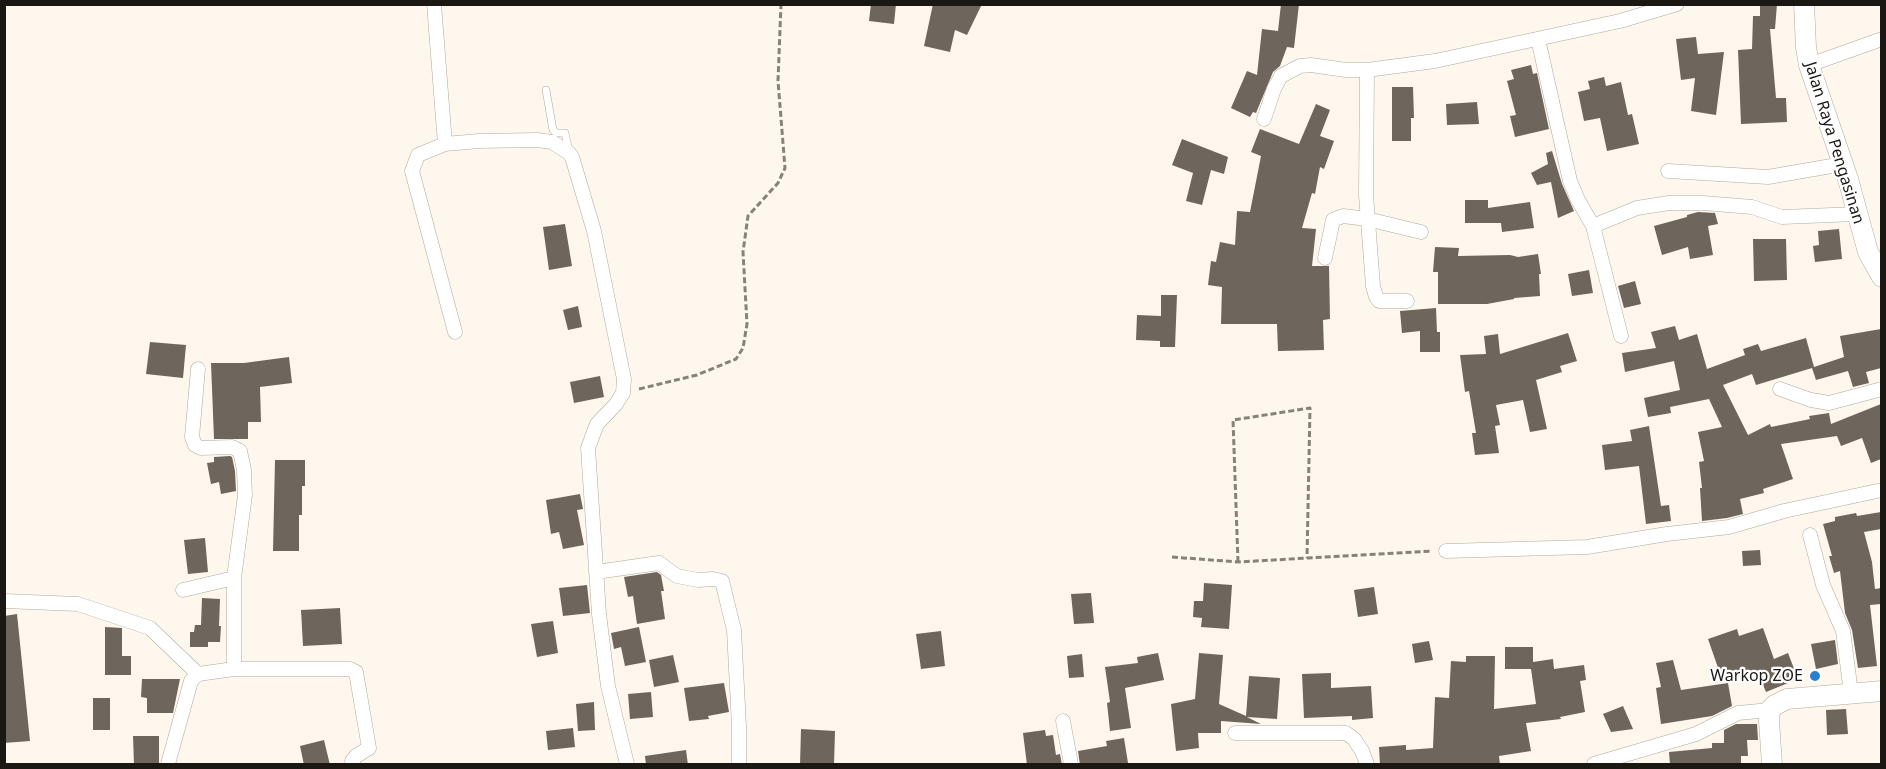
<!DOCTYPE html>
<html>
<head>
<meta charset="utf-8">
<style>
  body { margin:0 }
  #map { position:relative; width:1886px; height:769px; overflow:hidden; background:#fef7ee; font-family:"Noto Sans",sans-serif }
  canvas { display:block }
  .frame { position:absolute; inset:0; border:6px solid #1b1814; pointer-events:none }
</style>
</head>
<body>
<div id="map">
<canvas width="1886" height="769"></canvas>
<div class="frame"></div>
</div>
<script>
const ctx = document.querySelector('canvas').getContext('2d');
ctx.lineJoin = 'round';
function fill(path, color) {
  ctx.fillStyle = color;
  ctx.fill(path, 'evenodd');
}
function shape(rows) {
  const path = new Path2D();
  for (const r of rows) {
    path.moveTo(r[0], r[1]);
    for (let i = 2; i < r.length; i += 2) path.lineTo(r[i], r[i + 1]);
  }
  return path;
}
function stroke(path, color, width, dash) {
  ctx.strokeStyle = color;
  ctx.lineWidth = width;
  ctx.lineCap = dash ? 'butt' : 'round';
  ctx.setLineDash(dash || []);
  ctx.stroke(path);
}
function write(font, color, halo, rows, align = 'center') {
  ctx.font = font + ' "Noto Sans",sans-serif';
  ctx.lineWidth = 4.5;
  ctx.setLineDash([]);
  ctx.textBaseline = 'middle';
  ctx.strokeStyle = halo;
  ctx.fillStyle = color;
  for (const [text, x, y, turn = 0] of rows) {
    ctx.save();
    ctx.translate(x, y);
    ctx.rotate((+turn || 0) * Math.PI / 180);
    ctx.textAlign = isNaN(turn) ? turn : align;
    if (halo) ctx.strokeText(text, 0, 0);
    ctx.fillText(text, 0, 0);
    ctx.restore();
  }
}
const building = shape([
  [871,4,896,4,894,24,869,21],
  [933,4,982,4,967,35,955,30,950,52,924,46],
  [1281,4,1299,4,1294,48,1287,47,1280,66,1273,72,1256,113,1253,112,1250,117,1231,108,1247,71,1257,75,1262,29,1278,31],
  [1760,4,1777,4,1775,29,1770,29,1776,98,1786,98,1787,122,1741,124,1738,50,1752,49,1753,16,1760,16],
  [1696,37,1698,54,1724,52,1716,115,1691,111,1695,78,1681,80,1676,39],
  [1531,65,1533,74,1537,73,1549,129,1515,137,1510,116,1516,115,1507,81,1514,79,1511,70],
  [1604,77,1606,86,1621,82,1628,115,1632,114,1639,144,1607,151,1600,118,1584,121,1578,92,1590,89,1588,81],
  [1392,87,1413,87,1414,118,1411,118,1411,141,1392,141],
  [1477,102,1479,124,1447,125,1446,104],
  [1316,104,1330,110,1320,136,1334,141,1324,169,1320,167,1315,194,1312,193,1302,228,1316,229,1312,266,1329,266,1330,319,1323,320,1324,350,1278,351,1277,324,1221,324,1222,287,1208,285,1211,261,1216,262,1220,242,1235,245,1237,211,1250,212,1261,156,1251,152,1260,129,1299,144],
  [1182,139,1228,157,1224,174,1211,170,1202,205,1186,201,1193,173,1172,165],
  [1552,151,1562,184,1574,211,1558,218,1551,182,1537,185,1531,173,1548,164,1546,153],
  [1465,200,1488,200,1488,208,1530,202,1534,228,1502,232,1501,223,1465,223],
  [1698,212,1715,213,1718,224,1708,226,1713,255,1690,259,1688,247,1662,255,1654,226,1687,217,1687,215],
  [565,224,572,266,549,270,543,227],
  [1839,229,1842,259,1815,262,1813,246,1819,245,1818,231],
  [1753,239,1786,239,1787,280,1754,281],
  [1435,247,1459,248,1458,256,1510,255,1518,257,1538,254,1541,274,1539,274,1540,296,1514,298,1514,299,1487,304,1438,304,1438,272,1433,272],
  [1589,270,1593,293,1572,296,1568,274],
  [1635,281,1641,304,1624,308,1618,286],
  [1161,295,1177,295,1175,347,1160,347,1160,341,1136,340,1137,315,1161,316],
  [578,306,582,327,568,330,563,310],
  [1436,308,1437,332,1440,332,1440,352,1420,352,1420,331,1402,333,1400,311],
  [1675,326,1679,340,1697,334,1707,369,1745,355,1743,349,1758,344,1761,351,1806,338,1814,367,1844,357,1840,336,1881,329,1881,368,1866,372,1869,383,1853,387,1848,371,1816,380,1812,368,1756,385,1752,374,1723,385,1748,435,1770,424,1771,427,1810,419,1809,416,1829,413,1831,424,1881,404,1881,459,1871,463,1862,438,1841,446,1837,436,1781,444,1793,479,1763,489,1764,493,1740,499,1743,514,1727,518,1702,521,1700,488,1702,488,1699,462,1704,461,1698,432,1722,427,1709,399,1670,407,1671,413,1648,417,1644,398,1680,390,1674,361,1625,372,1622,353,1656,348,1651,332],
  [1568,333,1577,361,1560,366,1562,372,1536,380,1547,429,1530,432,1523,400,1496,405,1500,425,1495,426,1499,453,1475,455,1472,433,1476,433,1469,391,1465,392,1460,355,1486,354,1484,336,1498,334,1500,354],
  [150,342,186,345,183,378,146,374],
  [289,357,292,383,260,387,261,422,248,422,248,439,214,439,211,363,244,363],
  [600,376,604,397,574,403,570,382],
  [1649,426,1661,506,1669,505,1671,521,1646,524,1639,466,1605,470,1602,445,1632,441,1630,430],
  [230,456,232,457,235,471,236,491,221,494,219,482,211,484,207,463,214,462,214,457],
  [275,460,305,460,305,486,302,486,302,515,299,515,299,551,273,551],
  [580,494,583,509,577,510,584,545,563,549,559,532,551,534,546,500],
  [1881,512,1881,529,1864,532,1872,562,1875,589,1881,588,1881,604,1870,605,1877,666,1858,668,1852,630,1845,613,1840,571,1834,573,1829,556,1832,556,1823,524,1835,521,1835,517,1856,513,1857,516],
  [205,538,208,572,188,574,184,540],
  [1760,550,1761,565,1743,566,1742,551],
  [657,572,661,575,664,591,661,591,665,619,637,624,633,596,628,597,624,577],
  [1204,583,1232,585,1229,629,1201,627,1202,618,1193,617,1194,601,1203,601],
  [587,585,590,613,563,616,559,588],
  [1374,587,1378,614,1358,617,1354,590],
  [1091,593,1094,623,1074,624,1071,594],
  [202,598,220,599,219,626,221,626,220,642,208,642,208,647,190,647,190,632,194,632,195,625,201,625],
  [340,608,342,644,303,646,301,610],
  [17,614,30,741,4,743,4,616],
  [553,621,558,653,537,657,531,624],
  [105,627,122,628,122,656,131,656,131,675,105,675],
  [639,627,646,662,625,666,621,647,614,649,611,633],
  [1763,628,1774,659,1788,653,1798,679,1766,692,1757,670,1723,682,1708,639,1737,629,1739,636],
  [941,631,945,666,921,669,916,634],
  [1835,640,1838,664,1816,669,1811,644],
  [1429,641,1433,660,1415,663,1412,644],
  [1505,647,1533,647,1533,662,1553,659,1554,669,1584,665,1586,680,1580,681,1585,712,1560,717,1561,719,1526,723,1531,751,1499,756,1500,765,1380,765,1379,747,1406,745,1406,750,1433,748,1435,697,1449,698,1451,661,1466,662,1466,656,1495,656,1494,709,1536,704,1531,669,1505,669],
  [1158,653,1164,680,1125,688,1131,728,1110,731,1107,703,1110,702,1105,667,1138,663,1137,657],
  [1199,653,1223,655,1219,704,1246,716,1249,676,1280,678,1277,719,1247,717,1261,724,1221,721,1221,733,1198,733,1199,748,1176,751,1171,704,1195,699],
  [1082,654,1084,677,1069,678,1067,656],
  [673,655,679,682,654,687,649,660],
  [1673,660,1681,690,1728,683,1732,706,1712,716,1661,724,1656,688,1661,687,1656,663],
  [1331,673,1331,688,1371,686,1373,718,1352,720,1352,716,1304,718,1302,674],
  [142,679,180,679,173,713,147,713,147,698,141,697],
  [724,683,729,712,708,716,709,719,689,721,684,688],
  [651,692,653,717,630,719,628,694],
  [93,698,110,698,110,730,93,730],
  [594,702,595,730,578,731,576,704],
  [1623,706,1633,729,1611,732,1603,714],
  [1846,709,1848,734,1827,735,1826,710],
  [1736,724,1757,724,1758,740,1747,740,1748,756,1741,756,1741,765,1670,765,1669,752,1712,748,1712,743,1724,743,1724,730],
  [573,728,575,747,548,750,546,731],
  [801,729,835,731,834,765,800,765],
  [1045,730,1046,736,1053,735,1056,755,1060,754,1062,765,1027,765,1023,733],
  [133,736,159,736,159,765,134,765],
  [1124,738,1128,763,1080,765,1078,751,1107,746,1106,741],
  [324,740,330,765,304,765,300,746],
  [686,750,688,765,646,765,645,756]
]);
const path = shape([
  [639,389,697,375,736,359,743,348,747,324,743,252,748,216,778,183,785,168,778,81,781,4],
  [1172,557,1238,562,1432,551],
  [1238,562,1233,420,1310,408,1307,558]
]);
const lane = shape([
  [546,90,553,130,556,133,565,133,569,151]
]);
const street = shape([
  [434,4,445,144,479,141,537,140,552,142,569,153,572,157,594,231,624,379,623,393,616,404,597,424,588,448,599,614,608,686,627,764],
  [1538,39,1570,181,1578,200,1593,226,1621,336],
  [1809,65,1882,39],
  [1367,70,1366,195,1373,286,1376,297,1379,301,1407,301],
  [1264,119,1274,89,1281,76,1300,66,1311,65,1346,70,1367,70,1435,61,1620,21,1677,4],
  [445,144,418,155,412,171,455,332],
  [1668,171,1768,177,1843,164],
  [1593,226,1637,208,1669,203,1703,203,1752,207,1782,217,1857,214],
  [1325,258,1333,220,1343,216,1367,219,1421,232],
  [198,369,192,437,195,445,201,448,232,447,240,451,244,470,245,495,234,578,234,669],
  [1780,389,1811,400,1829,403,1882,389],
  [1810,535,1823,585,1843,631,1851,693],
  [1446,551,1587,547,1667,534,1729,527,1784,511,1882,490],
  [596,572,659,563,677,576,698,580,713,579,722,581,734,630,739,726,739,764],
  [183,590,234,578],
  [4,601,78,604,150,628,198,674],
  [1063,721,1071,764],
  [1235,733,1346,733,1354,739,1362,751,1367,764],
  [168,764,191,681,198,674,234,669,350,669,356,672,369,748,356,756,352,761,353,764],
  [1594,764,1696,734,1738,713,1770,710]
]);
const secondary = shape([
  [1804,4,1806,47,1809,65,1848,179,1868,252,1882,277],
  [1772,764,1769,721,1770,710,1775,705,1787,699,1882,691]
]);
const markers = [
  [1815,676,6,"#2981ce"]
];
const streetNames = [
  ["Jalan Raya Pengasinan",1834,143,73]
];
const poiNames = [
  ["Warkop ZOE",1803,676]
];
fill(building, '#6e655c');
stroke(lane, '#b0a89d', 8);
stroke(street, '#b0a89d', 15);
stroke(secondary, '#b0a89d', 21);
stroke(path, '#86827b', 3, [6, 3]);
stroke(lane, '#fff', 7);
stroke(street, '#fff', 14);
stroke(secondary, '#fff', 20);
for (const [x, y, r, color] of markers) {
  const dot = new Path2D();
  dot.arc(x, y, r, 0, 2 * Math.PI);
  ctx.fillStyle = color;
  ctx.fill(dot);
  stroke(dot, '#fff', 2);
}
write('16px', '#1b1814', '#fff', streetNames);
write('16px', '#1b1814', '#fff', poiNames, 'right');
</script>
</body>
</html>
